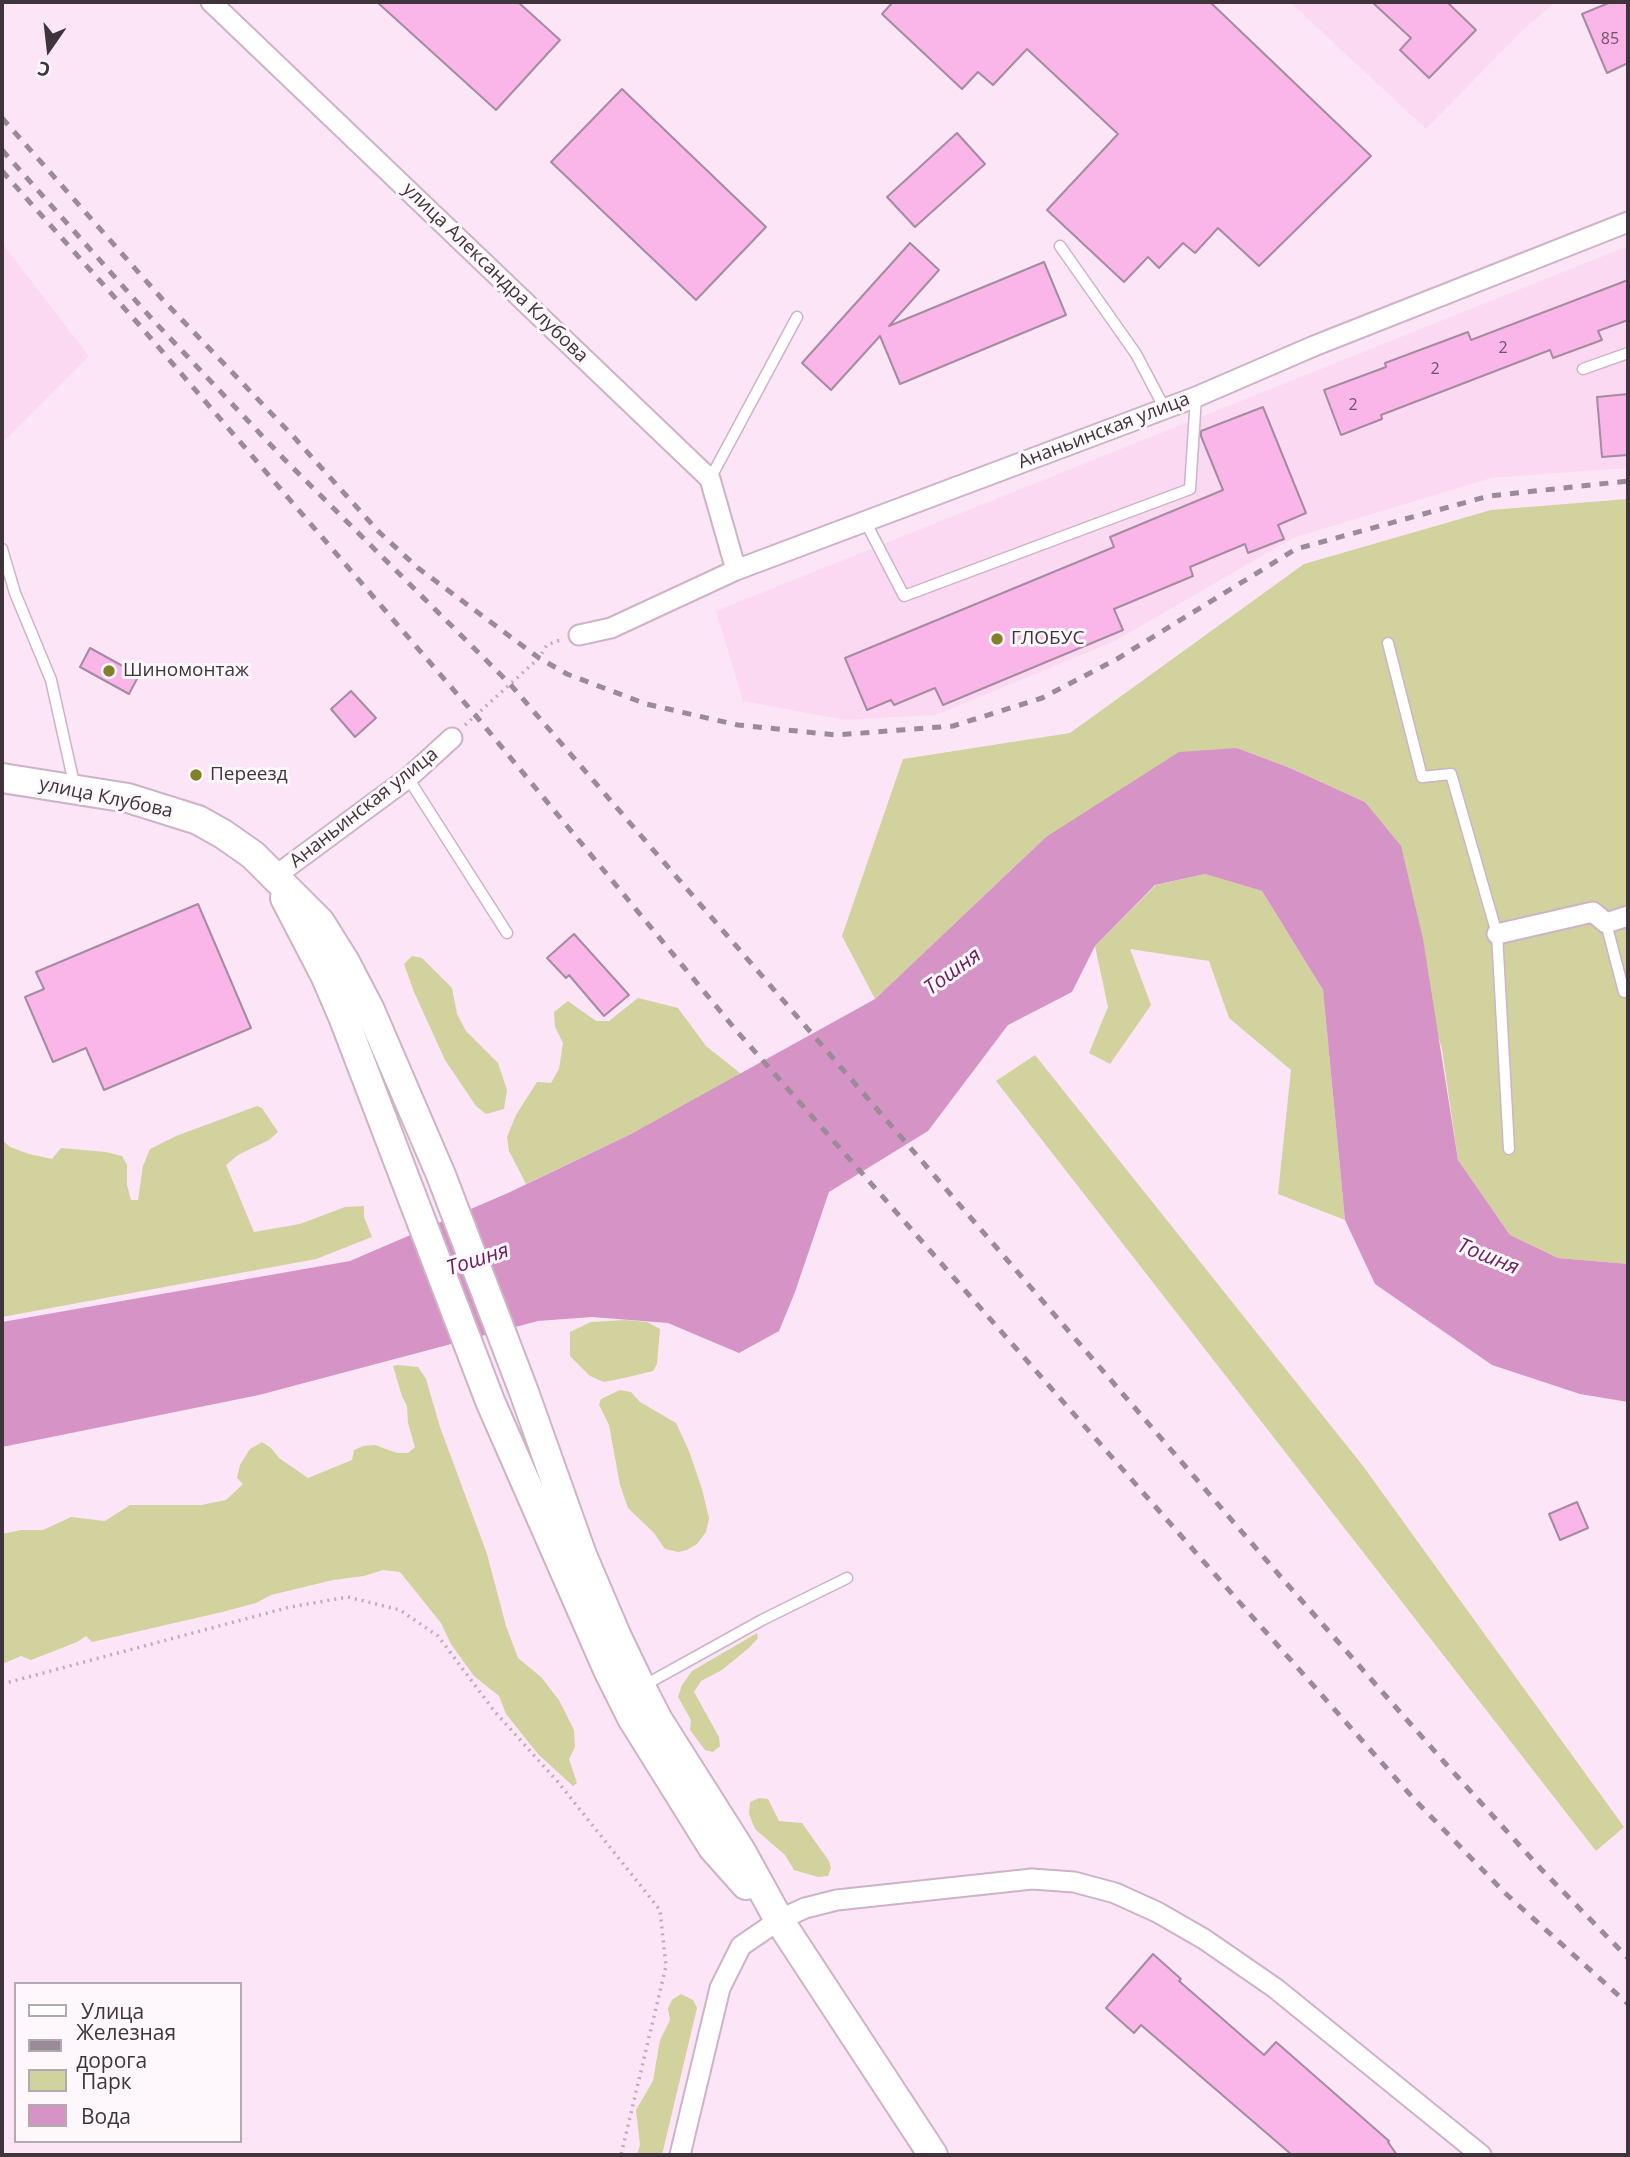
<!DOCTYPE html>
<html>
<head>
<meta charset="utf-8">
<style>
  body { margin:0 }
  #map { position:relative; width:1630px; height:2157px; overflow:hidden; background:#fce5f6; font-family:"Open Sans",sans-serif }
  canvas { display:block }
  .frame { position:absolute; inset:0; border:4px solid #3f343c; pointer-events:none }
  .legend { position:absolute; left:14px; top:1982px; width:228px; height:161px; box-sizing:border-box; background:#fef8fc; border:2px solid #b2aaaf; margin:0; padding:9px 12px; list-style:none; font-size:21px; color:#3f343c }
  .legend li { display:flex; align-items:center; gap:14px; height:35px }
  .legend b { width:35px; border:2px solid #b2aaaf }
  .north { position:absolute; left:14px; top:14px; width:70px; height:70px; -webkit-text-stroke:5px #fef8fc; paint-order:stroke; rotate:194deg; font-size:19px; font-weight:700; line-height:28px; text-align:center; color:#3f343c }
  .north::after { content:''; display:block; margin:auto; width:24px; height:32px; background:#3f343c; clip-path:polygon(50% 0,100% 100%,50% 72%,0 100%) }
</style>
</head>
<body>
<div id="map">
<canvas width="1630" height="2157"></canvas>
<div class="frame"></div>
<ul class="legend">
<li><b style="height:9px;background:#fff"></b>Улица</li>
<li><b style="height:9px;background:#9b8a97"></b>Железная дорога</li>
<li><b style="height:19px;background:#d1d29e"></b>Парк</li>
<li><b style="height:19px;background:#d693c6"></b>Вода</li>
</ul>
<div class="north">С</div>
</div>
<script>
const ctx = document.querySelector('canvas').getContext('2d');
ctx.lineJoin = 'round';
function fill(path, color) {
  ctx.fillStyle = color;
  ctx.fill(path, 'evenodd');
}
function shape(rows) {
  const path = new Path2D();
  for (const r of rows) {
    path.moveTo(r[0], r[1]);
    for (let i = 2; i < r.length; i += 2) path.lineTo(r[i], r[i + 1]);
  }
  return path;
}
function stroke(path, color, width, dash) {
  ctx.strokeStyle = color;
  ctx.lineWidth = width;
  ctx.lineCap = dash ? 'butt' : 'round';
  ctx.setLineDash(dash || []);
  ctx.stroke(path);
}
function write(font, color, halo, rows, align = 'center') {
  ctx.font = font + ' "Open Sans",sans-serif';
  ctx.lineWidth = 6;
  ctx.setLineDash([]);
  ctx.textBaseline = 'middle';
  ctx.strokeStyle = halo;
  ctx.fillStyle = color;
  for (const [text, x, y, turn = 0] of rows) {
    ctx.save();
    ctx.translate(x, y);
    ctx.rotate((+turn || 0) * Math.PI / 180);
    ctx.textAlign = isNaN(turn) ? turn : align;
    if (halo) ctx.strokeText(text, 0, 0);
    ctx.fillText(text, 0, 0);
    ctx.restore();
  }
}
const built = shape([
  [1290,2,1555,2,1522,31,1426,129],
  [2,243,89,356,2,443],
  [1628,246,1628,468,1491,478,1293,538,1115,641,936,715,845,720,743,701,716,611]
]);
const green = shape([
  [1628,499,1628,1264,1558,1258,1510,1235,1458,1160,1442,1049,1365,802,1290,768,1237,748,1046,837,875,999,842,936,903,759,1070,733,1304,564,1491,510],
  [1205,874,1262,891,1323,990,1345,1220,1278,1194,1291,1070,1229,1018,1209,961,1130,949,1151,1005,1110,1064,1089,1053,1108,1007,1095,946,1156,885],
  [412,956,422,958,452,988,457,1014,466,1031,498,1063,507,1090,504,1109,486,1114,476,1106,445,1060,414,992,404,964],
  [638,998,678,1008,706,1046,741,1074,631,1134,526,1184,509,1151,507,1137,516,1115,537,1082,551,1083,559,1069,563,1043,555,1027,554,1012,568,1001,596,1021,609,1021],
  [1035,1055,1363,1466,1624,1827,1596,1851,996,1081],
  [257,1106,262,1108,278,1132,269,1140,238,1155,226,1165,254,1232,300,1224,345,1207,364,1206,364,1217,372,1237,316,1259,2,1317,2,1140,10,1147,29,1154,52,1159,61,1148,106,1152,122,1156,127,1165,127,1185,131,1200,138,1200,143,1166,150,1149,176,1136],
  [625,1320,647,1322,660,1329,657,1364,653,1371,624,1378,604,1382,590,1376,570,1356,570,1332,591,1322],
  [398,1365,418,1367,426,1379,440,1427,487,1554,506,1626,518,1658,541,1677,559,1700,574,1730,575,1747,569,1759,577,1783,573,1786,538,1754,506,1714,499,1696,474,1676,451,1644,441,1623,400,1572,383,1570,364,1576,333,1580,271,1595,256,1603,222,1612,92,1642,86,1636,77,1642,31,1660,21,1656,2,1664,2,1534,21,1530,43,1530,71,1517,105,1521,130,1505,201,1505,226,1500,243,1484,237,1478,240,1465,250,1449,262,1442,271,1448,279,1458,308,1478,352,1460,354,1450,363,1446,375,1445,397,1453,408,1453,415,1447,408,1423,407,1406,402,1396,393,1366],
  [620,1390,631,1392,640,1402,676,1423,689,1451,702,1489,709,1518,706,1532,697,1544,687,1550,678,1552,665,1549,654,1533,628,1508,620,1485,609,1425,599,1405,601,1399],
  [757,1633,758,1638,750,1647,722,1670,701,1681,694,1692,719,1737,720,1746,713,1752,705,1750,690,1730,691,1720,678,1697,682,1685,692,1671],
  [759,1798,768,1799,779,1821,802,1823,829,1861,831,1868,828,1876,818,1877,794,1870,785,1855,755,1829,749,1814,750,1802],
  [681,1994,693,2000,697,2008,662,2155,637,2155,640,2145,636,2110,653,2081,660,2040,670,2020,668,2008,672,2000]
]);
const water = shape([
  [1237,748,1290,768,1365,802,1401,846,1423,939,1458,1160,1510,1235,1558,1258,1628,1264,1628,1402,1580,1394,1492,1365,1375,1284,1345,1220,1323,990,1262,891,1205,874,1155,885,1095,946,1072,992,1008,1025,928,1131,829,1192,795,1292,779,1331,739,1353,668,1323,592,1317,538,1321,259,1395,2,1447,2,1322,350,1261,508,1193,631,1134,875,999,1046,837,1179,752]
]);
const building = shape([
  [377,2,518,2,560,40,496,110,377,2],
  [893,2,1210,2,1371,156,1259,266,1218,228,1195,253,1183,243,1159,268,1148,257,1124,282,1047,210,1118,134,1027,49,993,85,978,72,962,89,882,14,893,2],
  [1372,2,1447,2,1476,30,1429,78,1400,50,1411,38,1372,2],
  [1611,2,1628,2,1628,63,1607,73,1582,14,1611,2],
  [622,89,766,227,696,300,551,162,622,89],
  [957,133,985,164,915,227,887,197,957,133],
  [910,243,939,270,889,326,1044,262,1066,315,900,384,880,336,831,390,802,363,910,243],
  [1628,280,1628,320,1598,331,1602,340,1553,358,1550,350,1381,415,1382,419,1341,435,1324,390,1386,367,1385,363,1468,332,1471,340,1628,280],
  [1628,394,1628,455,1602,457,1597,397,1628,394],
  [1263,407,1306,513,1278,525,1284,539,1248,553,1245,544,1190,567,1193,576,1114,609,1123,630,943,705,935,688,894,705,891,700,867,710,845,658,1114,547,1110,537,1223,490,1201,436,1201,431,1263,407],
  [90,648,139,675,129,694,80,667,90,648],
  [351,691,376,718,355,737,331,709,351,691],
  [198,904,251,1028,104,1090,86,1048,53,1062,25,997,44,989,36,972,198,904],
  [574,934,629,995,604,1016,569,975,566,978,547,958,574,934],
  [1577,1502,1588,1528,1560,1540,1549,1514,1577,1502],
  [1153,1954,1181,1979,1179,1981,1264,2055,1276,2042,1389,2141,1388,2142,1397,2155,1292,2155,1141,2025,1134,2033,1106,2008,1153,1954]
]);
const path = shape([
  [465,725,539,658,547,645,563,639],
  [2,1684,290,1607,348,1597,400,1610,438,1636,495,1712,558,1782,660,1910,666,1966,621,2155]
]);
const lane = shape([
  [1060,246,1136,354,1165,409],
  [1583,369,1628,353],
  [710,479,797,317],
  [865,521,904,596,1190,489,1196,397],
  [2,549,15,593,51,680,75,788],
  [1388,643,1422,777,1451,774,1497,934,1509,1149],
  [408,778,507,933],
  [1606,923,1624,992],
  [643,1686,762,1620,847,1578]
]);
const street = shape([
  [211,2,710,479,736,570],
  [579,635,611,628,736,570,1196,397,1314,346,1628,222],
  [274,877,408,778,452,738],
  [1497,934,1593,912,1606,923,1628,916],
  [680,2155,720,1988,741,1946,779,1920,805,1908,837,1900,1032,1879,1074,1882,1115,1893,1157,1912,1204,1939,1275,1988,1481,2155]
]);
const secondary = shape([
  [2,778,128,798,198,820,223,834,253,855,320,922,345,962,370,1010,441,1175,524,1392,582,1555,617,1637,641,1687,658,1720,741,1851,779,1920,933,2155],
  [285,898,325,975,344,1019,490,1401,608,1670,632,1718,713,1848,746,1885]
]);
const rail = shape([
  [2,118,163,300,292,435,379,532,418,568,539,658,567,674,646,704,738,725,836,735,953,726,1042,698,1117,659,1296,549,1489,496,1628,481],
  [2,150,152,319,284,459,510,684,1280,1576,1445,1763,1541,1869,1628,1958],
  [2,171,142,328,476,716,735,1029,1249,1613,1414,1799,1505,1893,1628,2004]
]);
const markers = [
  [997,639,7,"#828028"],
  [109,671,7,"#828028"],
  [196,775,7,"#828028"]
];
const numberNames = [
  ["85",1610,39],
  ["2",1503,348],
  ["2",1435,369],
  ["2",1353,405]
];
const streetNames = [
  ["улица Александра Клубова",495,273,44],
  ["Ананьинская улица",1104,431,-21],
  ["улица Клубова",106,798,12],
  ["Ананьинская улица",364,808,-38]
];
const poiNames = [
  ["ГЛОБУС",1011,639],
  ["Шиномонтаж",123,671],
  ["Переезд",210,775]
];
const waterNames = [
  ["Тошня",953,972,-36],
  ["Тошня",1488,1257,22],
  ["Тошня",478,1260,-18]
];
fill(built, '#fcd9f3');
fill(green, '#d1d29e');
fill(water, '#d693c6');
fill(building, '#fab5e9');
stroke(building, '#a58b9f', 2);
stroke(lane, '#ceb3c7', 13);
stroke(street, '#ceb3c7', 23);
stroke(secondary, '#ceb3c7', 32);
stroke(path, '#bfacba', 3.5, [2, 5]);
stroke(lane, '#fff', 10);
stroke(street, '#fff', 19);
stroke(secondary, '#fff', 28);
stroke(rail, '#9b8a97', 5, [9, 9]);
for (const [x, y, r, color] of markers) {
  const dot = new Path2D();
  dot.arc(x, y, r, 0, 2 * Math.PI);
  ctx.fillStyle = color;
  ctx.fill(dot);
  stroke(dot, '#fef8fc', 2.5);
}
write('16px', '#6e5467', null, numberNames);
write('19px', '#3f343c', '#fef8fc', streetNames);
write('19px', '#3f343c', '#fef8fc', poiNames, 'left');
write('italic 21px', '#6b1d5e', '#fef8fc', waterNames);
</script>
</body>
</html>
